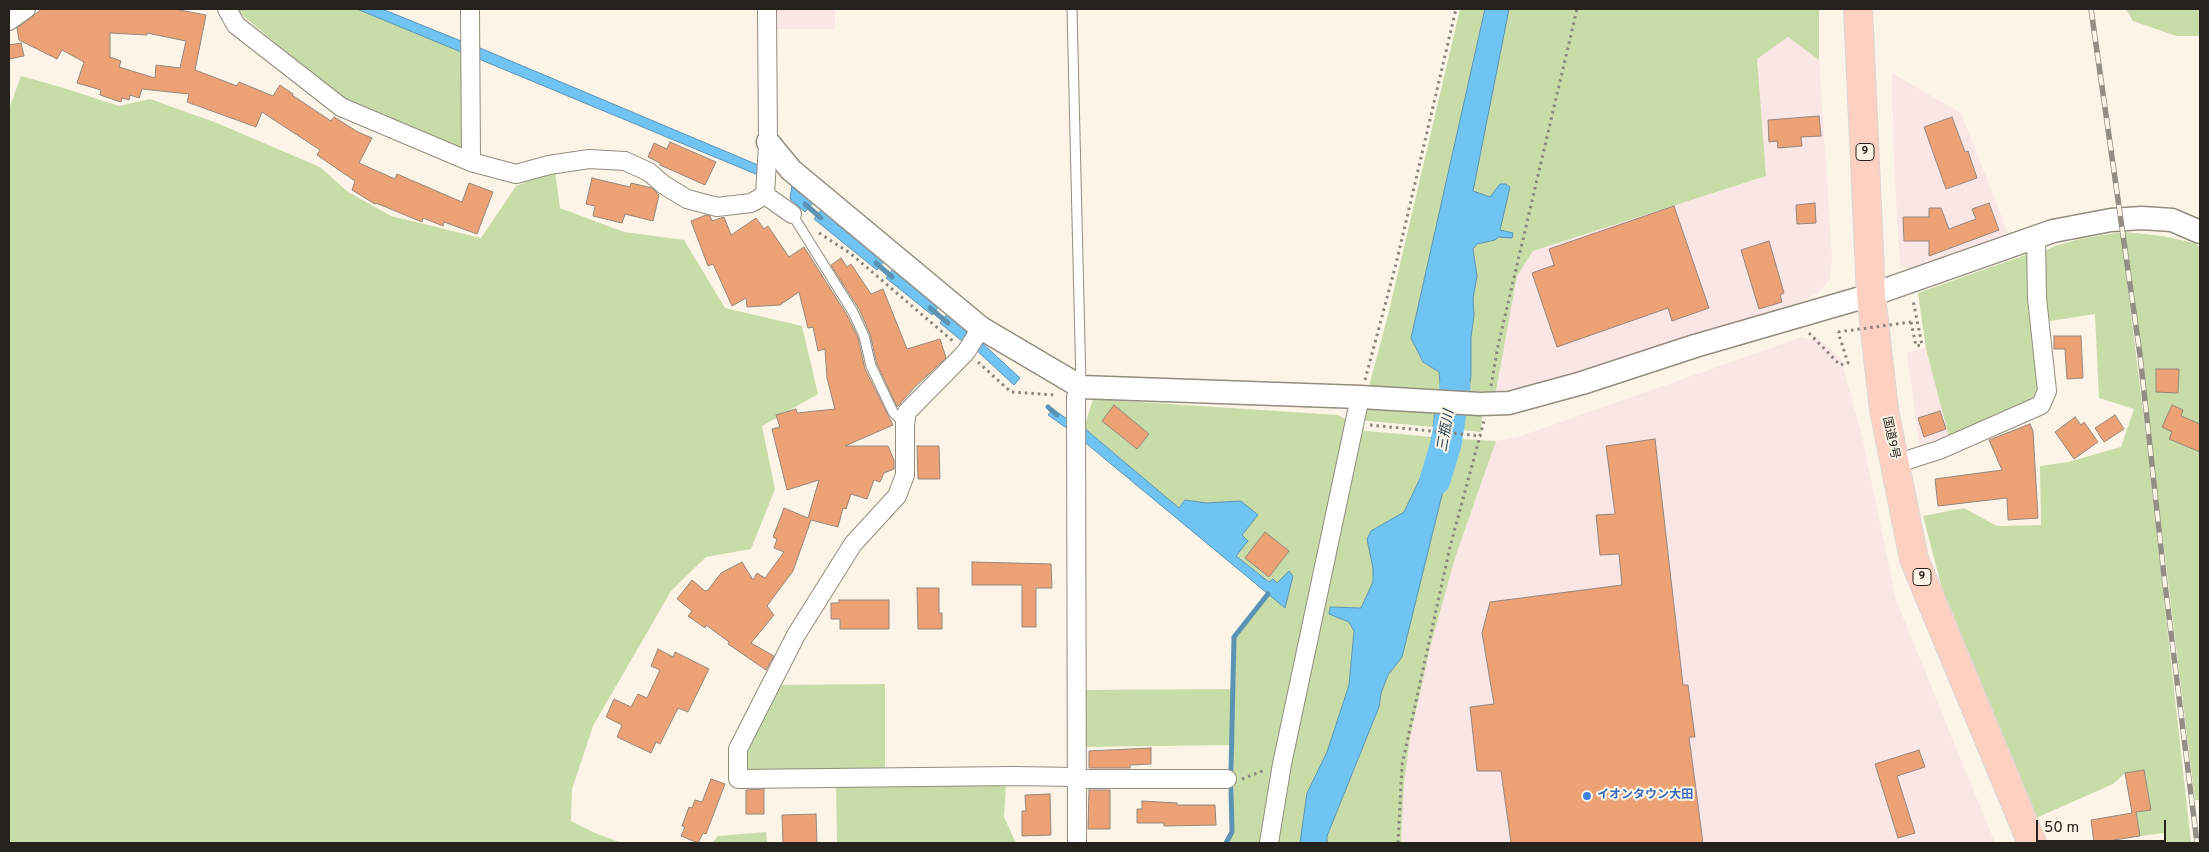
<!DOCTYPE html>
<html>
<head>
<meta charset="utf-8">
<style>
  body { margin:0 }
  #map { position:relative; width:2209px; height:852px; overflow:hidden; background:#fcf5e7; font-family:Overpass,sans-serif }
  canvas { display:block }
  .frame { position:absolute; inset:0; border:10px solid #25221d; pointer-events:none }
  .scale { position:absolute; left:2036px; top:820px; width:130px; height:22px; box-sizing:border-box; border:2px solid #25221d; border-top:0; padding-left:6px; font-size:15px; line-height:18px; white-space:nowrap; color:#25221d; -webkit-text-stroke:4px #fcf5e7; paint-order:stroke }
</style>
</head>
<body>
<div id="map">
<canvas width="2209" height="852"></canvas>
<div class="frame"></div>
<div class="scale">50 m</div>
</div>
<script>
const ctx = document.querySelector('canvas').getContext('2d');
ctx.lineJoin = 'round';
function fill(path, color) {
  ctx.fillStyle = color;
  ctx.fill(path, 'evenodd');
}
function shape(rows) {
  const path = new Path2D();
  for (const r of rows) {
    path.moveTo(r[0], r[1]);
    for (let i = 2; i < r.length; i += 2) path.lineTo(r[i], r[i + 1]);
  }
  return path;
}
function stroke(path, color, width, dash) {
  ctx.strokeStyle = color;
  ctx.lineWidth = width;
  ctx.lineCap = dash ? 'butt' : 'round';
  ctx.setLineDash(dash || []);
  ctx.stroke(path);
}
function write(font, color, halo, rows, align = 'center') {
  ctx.font = font + ' Overpass,"Noto Sans JP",sans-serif';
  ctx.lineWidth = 4;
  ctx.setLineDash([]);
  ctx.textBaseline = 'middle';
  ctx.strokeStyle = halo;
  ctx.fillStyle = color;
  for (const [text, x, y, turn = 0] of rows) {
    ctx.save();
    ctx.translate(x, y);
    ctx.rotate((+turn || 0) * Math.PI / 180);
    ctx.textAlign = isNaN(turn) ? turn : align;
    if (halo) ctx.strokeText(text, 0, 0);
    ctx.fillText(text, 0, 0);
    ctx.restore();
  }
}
const commercial = shape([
  [775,9,835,9,835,29,775,29],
  [1788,37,1819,60,1832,259,1830,279,1818,293,1798,303,1606,367,1533,387,1496,391,1517,276,1533,251,1766,176,1756,58],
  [1892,73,1961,113,2008,233,1917,267,1907,268,1900,265,1894,165],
  [1814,335,1841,359,1862,436,1896,600,1995,843,1401,843,1404,785,1410,738,1430,648,1455,558,1496,441,1518,437,1802,337,1810,340],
  [1926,348,1950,441,1920,452,1907,352]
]);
const green = shape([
  [238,9,357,9,466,54,464,150,382,116,346,99,330,88,242,15],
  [1460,9,1485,9,1411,338,1423,362,1439,372,1441,394,1368,390,1388,315],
  [1509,9,1819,9,1819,60,1788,37,1757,59,1766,176,1533,251,1517,276,1496,391,1468,395,1471,375,1471,337,1474,315,1473,299,1477,276,1473,249,1477,244,1495,240,1498,237,1513,233,1500,230,1490,197,1472,191],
  [2126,9,2200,9,2200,36,2176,36,2133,21],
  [21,76,64,88,119,106,150,99,217,123,320,167,348,192,391,216,481,238,516,186,555,171,560,208,624,232,684,240,725,308,802,326,818,394,762,426,775,489,751,549,706,557,671,591,593,726,572,789,571,821,595,833,622,843,9,843,9,109],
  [2121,232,2145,428,2191,843,2166,843,2164,833,2140,836,2136,812,2151,810,2144,770,2125,773,2113,784,2036,818,1945,600,1923,516,1964,508,1997,526,2041,525,2040,466,2068,462,2121,447,2134,409,2099,398,2095,314,2044,322,2041,253,2055,246,2080,239],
  [2125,232,2163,236,2194,243,2200,247,2200,800,2195,800],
  [2031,253,2041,397,1950,441,1926,349,1918,293],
  [1093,399,1338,415,1350,422,1264,843,1228,843,1234,832,1234,745,1080,747,1079,690,1235,689,1236,637,1269,595,1285,608,1277,583,1270,582,1236,556,1242,535,1241,501,1206,503,1185,500,1179,508,1084,428],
  [1361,407,1435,411,1433,427,1358,420],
  [1465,413,1480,413,1482,418,1481,432,1461,430],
  [1357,430,1432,437,1426,466,1404,512,1371,531,1367,539,1373,568,1373,582,1361,608,1330,607,1329,614,1349,622,1354,631,1349,685,1327,752,1307,793,1300,843,1276,843,1277,826],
  [1460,439,1496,441,1455,558,1430,648,1410,738,1404,785,1401,843,1327,843,1327,836,1379,707,1381,693,1388,675,1402,656,1442,495],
  [885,684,885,774,746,777,741,756,774,685],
  [836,782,1006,784,1004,817,1015,841,1018,843,837,843],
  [766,832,767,843,712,843,718,836]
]);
const water = shape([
  [357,9,382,9,466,43,466,54,357,9],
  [1485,9,1509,9,1473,191,1490,197,1500,184,1506,184,1510,187,1500,230,1513,233,1512,238,1498,237,1495,240,1477,244,1473,249,1477,276,1473,299,1474,315,1471,337,1471,375,1468,395,1441,394,1439,372,1423,362,1411,338,1485,9],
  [473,45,758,165,758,175,474,57,473,45],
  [792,185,813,203,805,212,790,199,792,185],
  [821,210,884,261,877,270,814,219,821,210],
  [893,269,939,306,932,315,886,278,893,269],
  [947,314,969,332,962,341,940,323,947,314],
  [980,341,1020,378,1014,385,974,348,980,341],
  [1053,409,1067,419,1068,429,1048,415,1053,409],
  [1435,411,1465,413,1461,430,1433,427,1435,411],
  [1084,428,1179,508,1185,500,1206,503,1241,501,1258,515,1242,535,1248,541,1236,556,1269,582,1273,579,1277,583,1289,571,1293,576,1285,608,1076,435,1084,428],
  [1432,437,1460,439,1442,495,1402,657,1388,675,1381,693,1379,707,1327,836,1327,843,1300,843,1307,793,1327,752,1349,685,1354,631,1349,622,1329,614,1330,607,1361,608,1373,582,1373,568,1367,539,1371,531,1404,512,1426,466,1432,437]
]);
const stream = shape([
  [805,204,821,218],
  [876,263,892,277],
  [930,308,948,323],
  [1048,407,1057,415],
  [1231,771,1234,637,1268,594],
  [1226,843,1232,832,1231,788]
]);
const river = shape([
  [1435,480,1446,444,1455,387]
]);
const building = shape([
  [42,9,174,9,206,15,195,70,237,86,239,82,273,96,280,85,293,94,292,95,331,121,334,117,358,132,372,138,359,163,395,179,397,174,462,202,469,183,493,192,477,234,444,222,443,226,423,218,422,222,376,203,375,204,352,190,355,181,317,155,320,150,262,112,256,127,187,102,189,94,142,89,139,98,130,95,129,100,122,98,121,102,100,95,101,90,77,83,84,62,62,50,57,59,19,40,17,28,42,9],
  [110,33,147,35,147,33,186,41,180,68,156,65,155,78,119,67,121,61,110,57,110,33],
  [21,43,24,56,9,59,9,45,21,43],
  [1819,116,1821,136,1801,137,1802,146,1778,148,1777,141,1769,142,1768,120,1819,116],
  [1952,117,1965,152,1968,151,1977,178,1946,189,1924,127,1952,117],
  [670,142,716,162,705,185,660,165,660,163,648,157,654,143,667,149,670,142],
  [592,178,630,187,631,183,652,188,659,195,653,221,625,214,622,223,593,216,595,206,586,204,592,178],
  [1815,203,1816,223,1797,224,1796,205,1815,203],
  [1989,203,1999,230,1929,256,1929,241,1904,241,1903,217,1929,217,1929,208,1941,208,1949,229,1976,219,1972,209,1989,203],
  [1674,206,1709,308,1672,321,1668,308,1557,347,1532,273,1554,265,1549,249,1674,206],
  [706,215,710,216,712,221,724,217,731,235,756,218,764,229,768,226,789,257,804,247,847,315,858,338,865,369,893,425,845,446,888,446,894,460,894,469,884,473,880,482,874,480,867,499,851,494,846,509,843,508,838,527,811,520,793,571,767,606,774,615,751,643,774,656,766,670,728,644,729,642,706,625,705,628,688,616,692,611,677,599,692,580,705,591,708,590,721,573,742,562,753,580,757,573,765,578,784,552,774,548,777,539,773,537,784,508,808,518,819,480,787,490,772,429,780,427,776,415,796,409,797,413,835,409,827,378,825,349,818,351,813,327,808,328,799,292,780,305,747,307,746,298,732,306,713,264,708,266,691,221,706,215],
  [1769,241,1784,293,1780,295,1782,302,1759,309,1741,250,1769,241],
  [841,258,847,267,851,264,871,294,883,289,907,349,940,339,946,358,915,387,897,407,877,364,870,334,859,309,831,265,841,258],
  [2054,336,2081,336,2083,378,2067,379,2065,349,2054,349,2054,336],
  [2156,369,2179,369,2178,393,2156,392,2156,369],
  [1114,405,1149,434,1137,449,1102,421,1114,405],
  [2172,405,2183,410,2181,416,2200,424,2200,452,2169,439,2172,432,2162,427,2172,405],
  [1940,411,1946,429,1924,437,1918,418,1940,411],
  [2115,415,2124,429,2104,442,2095,428,2115,415],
  [2075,417,2081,425,2084,422,2098,442,2074,459,2055,432,2075,417],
  [2030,424,2033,431,2038,518,2008,520,2007,498,1938,506,1935,479,2002,470,1989,440,2030,424],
  [1655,439,1683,685,1688,685,1695,737,1689,737,1703,843,1511,843,1501,771,1477,771,1470,707,1494,704,1482,633,1490,602,1622,585,1619,554,1600,555,1596,515,1615,514,1606,446,1655,439],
  [917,446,939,446,940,479,918,479,917,446],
  [1265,532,1289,551,1269,577,1245,558,1265,532],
  [972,562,1051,564,1052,588,1036,588,1036,627,1022,627,1022,585,972,585,972,562],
  [917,588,939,588,939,613,942,613,942,629,918,629,917,588],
  [839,600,889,600,889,629,840,629,840,619,831,619,831,603,839,603,839,600],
  [658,649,673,657,675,652,709,669,688,712,678,708,660,744,656,742,651,753,617,737,622,725,606,717,614,699,631,707,638,694,647,698,660,670,651,666,658,649],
  [1151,748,1151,764,1130,765,1130,768,1089,768,1089,751,1151,748],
  [1919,750,1925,767,1897,776,1915,833,1898,838,1875,764,1919,750],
  [2144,770,2151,810,2136,812,2140,836,2094,843,2091,820,2132,813,2125,773,2144,770],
  [711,779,725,784,706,834,703,833,698,843,681,836,685,827,682,826,689,807,692,808,695,800,702,802,711,779],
  [764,789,764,814,746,814,746,790,764,789],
  [1089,790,1110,790,1110,829,1088,829,1089,790],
  [1050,794,1051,835,1022,836,1022,811,1026,811,1025,795,1050,794],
  [1142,801,1177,803,1177,805,1215,805,1216,825,1164,826,1164,823,1137,823,1137,809,1142,809,1142,801],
  [816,814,817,843,783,843,782,815,816,814]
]);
const path = shape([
  [819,233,850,253,954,342],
  [1911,322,1916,346,1922,345,1913,300],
  [1809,333,1840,365,1848,363,1838,332],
  [978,362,1011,392,1056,395],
  [1365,380,1396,264,1456,9],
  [1491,386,1498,346,1577,9],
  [1370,425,1481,436],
  [1242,779,1265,770],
  [1398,843,1402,765,1450,547,1484,421]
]);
const service = shape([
  [1072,9,1081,386],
  [792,214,853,312,864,336,871,366,893,412,905,424]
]);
const minor = shape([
  [227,9,236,25,341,107,471,162,516,174,549,165,589,159,625,161,649,172,664,185,687,199,717,207,751,203,765,195],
  [470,9,471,162],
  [9,21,26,9],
  [765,195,768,144,767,9],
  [765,195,792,214],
  [981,328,966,352,907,412,905,424,905,475,897,496,853,544,796,635,738,749,738,779,1013,776,1076,777,1081,779,1227,779],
  [1895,464,1939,450,2041,405,2047,391,2037,298,2036,237],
  [1077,843,1076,397,1081,387],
  [1269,843,1282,764,1360,397]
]);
const tertiary = shape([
  [768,142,791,170,981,328,1081,387,1360,397,1480,404,1509,403,1582,383,1695,346,1871,295,2053,231,2111,220,2142,218,2172,220,2200,232]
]);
const trunk = shape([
  [1858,9,1871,295,1884,410,1914,559,2032,843]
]);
const rail = shape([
  [2091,9,2140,355,2164,576,2197,843]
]);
const pathBridge = shape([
  [1838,332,1911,322]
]);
const markers = [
  [1587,796,5,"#3f7fe0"]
];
const shields = [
  [1865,152,18],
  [1922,577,18]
];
const shieldNames = [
  ["9",1865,152],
  ["9",1922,577]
];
const streetNames = [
  ["国道9号",1890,438,78]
];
const shopNames = [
  ["イオンタウン大田",1597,796]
];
const waterNames = [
  ["三瓶川",1447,431,-80]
];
fill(commercial, '#fbe6e6');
fill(green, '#c8dca7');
fill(water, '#70c4f4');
stroke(water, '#5a93b4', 1);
stroke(stream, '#5a93b4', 5);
stroke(river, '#70c4f4', 31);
fill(building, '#eca274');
stroke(building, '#94877f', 1);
stroke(service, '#938c7f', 11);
stroke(minor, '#938c7f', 20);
stroke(tertiary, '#938c7f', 25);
stroke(trunk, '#d8d7d6', 30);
stroke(path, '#8a857c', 3, [2.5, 4]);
stroke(service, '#fff', 9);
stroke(minor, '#fff', 18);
stroke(tertiary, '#fff', 22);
stroke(trunk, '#fed0c2', 28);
stroke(rail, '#938e85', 5.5);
stroke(rail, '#fcf5e7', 4, [11]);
stroke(pathBridge, '#8a857c', 3, [2.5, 4]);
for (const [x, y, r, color] of markers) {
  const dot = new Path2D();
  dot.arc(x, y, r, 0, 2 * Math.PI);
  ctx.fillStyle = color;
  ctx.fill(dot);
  stroke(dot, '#fcf5e7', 2);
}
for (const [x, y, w] of shields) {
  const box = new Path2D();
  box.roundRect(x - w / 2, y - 8.5, w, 17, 4);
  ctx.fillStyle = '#fcf5e7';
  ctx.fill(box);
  stroke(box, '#25221d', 1);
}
write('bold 11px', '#25221d', null, shieldNames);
write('12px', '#25221d', '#fcf5e7', streetNames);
write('bold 12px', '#366cbe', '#fcf5e7', shopNames, 'left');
write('italic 14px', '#1d4256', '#fcf5e7', waterNames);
</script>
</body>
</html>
